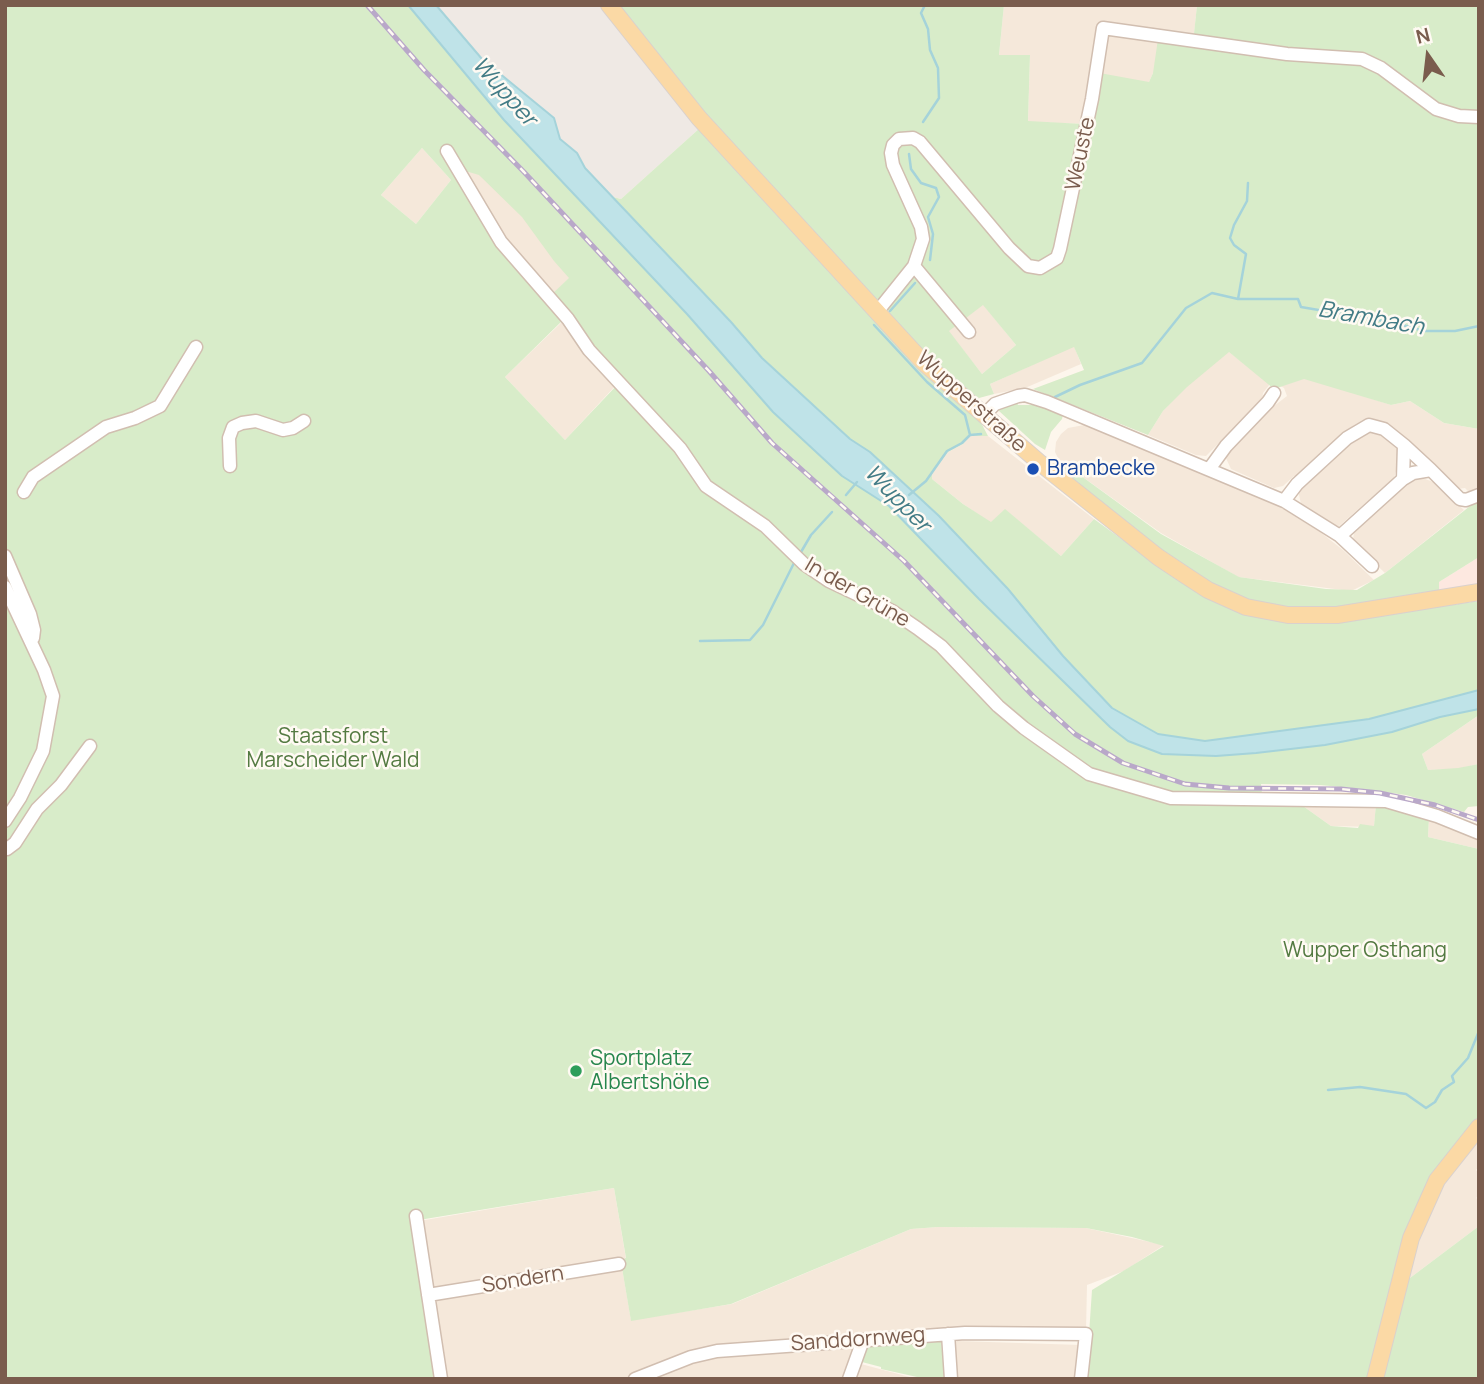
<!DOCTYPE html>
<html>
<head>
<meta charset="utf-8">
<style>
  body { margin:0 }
  #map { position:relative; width:1484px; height:1384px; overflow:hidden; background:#fdf6ec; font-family:Manrope,sans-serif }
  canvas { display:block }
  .frame { position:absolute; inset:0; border:7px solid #7a5c4d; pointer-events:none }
  .north { position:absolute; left:1393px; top:21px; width:70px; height:70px; -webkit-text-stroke:5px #fffaf3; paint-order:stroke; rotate:346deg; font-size:19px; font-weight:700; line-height:28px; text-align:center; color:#7a5c4d }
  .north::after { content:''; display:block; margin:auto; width:24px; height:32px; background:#7a5c4d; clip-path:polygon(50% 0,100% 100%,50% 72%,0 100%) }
</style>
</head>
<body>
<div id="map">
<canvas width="1484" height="1384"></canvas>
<div class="frame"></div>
<div class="north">N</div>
</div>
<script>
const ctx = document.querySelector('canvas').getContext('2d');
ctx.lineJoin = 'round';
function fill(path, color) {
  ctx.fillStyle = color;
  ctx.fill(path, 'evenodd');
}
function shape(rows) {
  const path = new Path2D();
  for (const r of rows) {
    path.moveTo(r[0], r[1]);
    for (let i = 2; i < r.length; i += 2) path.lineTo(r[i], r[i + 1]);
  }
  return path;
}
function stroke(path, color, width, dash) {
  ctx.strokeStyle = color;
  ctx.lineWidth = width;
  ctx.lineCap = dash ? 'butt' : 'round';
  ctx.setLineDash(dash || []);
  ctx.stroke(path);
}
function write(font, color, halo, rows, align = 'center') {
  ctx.font = font + ' Manrope,sans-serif';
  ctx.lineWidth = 5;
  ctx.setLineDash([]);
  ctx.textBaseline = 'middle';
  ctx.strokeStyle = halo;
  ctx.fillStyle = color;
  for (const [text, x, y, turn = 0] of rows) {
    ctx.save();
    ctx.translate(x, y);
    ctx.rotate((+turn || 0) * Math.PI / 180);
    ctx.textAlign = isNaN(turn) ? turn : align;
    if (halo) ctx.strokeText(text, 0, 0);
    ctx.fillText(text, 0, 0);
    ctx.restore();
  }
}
const residential = shape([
  [1004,5,1197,5,1193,44,1153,73,1149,82,1085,124,1028,122,1030,55,999,55],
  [422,148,451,180,416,224,381,195],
  [447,148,597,252,550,297,523,266],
  [983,304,1016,345,982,374,948,331],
  [565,319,618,383,565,440,505,377],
  [1074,346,1081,364,1025,388,994,394,990,384],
  [1223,347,1270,384,1263,393,1262,400,1206,456,1196,455,1148,435,1163,411],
  [1302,376,1391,405,1410,401,1444,423,1479,429,1479,492,1472,495,1465,488,1458,489,1390,426,1374,419,1363,420,1354,425,1297,477,1294,476,1283,486,1274,488,1231,469,1225,456,1265,413,1287,396,1284,388,1277,384],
  [1084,425,1270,501,1320,532,1343,550,1374,580,1351,591,1238,577,1161,533,1059,460,1055,452,1056,442,1061,434,1068,428],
  [1374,430,1389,438,1396,447,1400,457,1394,478,1339,526,1332,525,1301,504,1298,490,1300,485,1363,432],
  [970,436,988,436,1094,519,1061,556,1005,510,991,523,963,504,932,479,932,474,948,452,963,444],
  [1420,477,1436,483,1464,510,1385,573,1356,545,1353,540,1354,532,1411,480],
  [1479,715,1479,764,1457,769,1428,770,1422,754],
  [1302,804,1376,804,1374,827,1331,826,1303,806],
  [1429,817,1479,836,1479,849,1428,837],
  [1479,1136,1479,1166,1476,1170,1479,1173,1479,1195,1476,1198,1479,1200,1479,1226,1406,1281,1418,1238,1436,1195,1453,1168],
  [614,1188,626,1259,622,1268,631,1320,732,1304,911,1229,938,1227,1086,1228,1164,1245,1124,1271,1087,1285,1086,1331,678,1358,624,1379,445,1379,419,1221],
  [957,1341,1081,1345,1079,1379,956,1379,954,1344],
  [852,1345,855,1351,845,1379,645,1379,704,1357],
  [861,1364,917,1379,856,1379]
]);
const commercial = shape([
  [1479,557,1479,584,1439,591,1439,582]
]);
const industrial = shape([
  [436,5,601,5,701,127,621,199,613,197,585,168,577,153,560,139,553,118,482,59]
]);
const green = shape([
  [5,5,412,5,1100,706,1165,744,1393,731,1441,717,1479,709,1479,715,1422,754,1428,770,1458,768,1479,764,1479,806,1468,807,1464,812,1406,795,1362,789,1320,785,1261,784,1262,794,1302,804,1303,806,1331,826,1358,828,1360,824,1374,826,1376,804,1429,817,1428,837,1479,849,1479,1119,1437,1167,1414,1212,1394,1271,1388,1309,1368,1379,1086,1379,1092,1290,1164,1246,1132,1237,1086,1228,938,1227,911,1229,731,1304,631,1321,622,1268,621,1260,626,1258,614,1188,419,1220,436,1379,5,1379],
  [422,148,451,180,416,224,381,195],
  [469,172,479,175,522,217,554,261,569,278,550,296,523,266,462,173],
  [564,319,618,384,565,440,505,377],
  [615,5,1004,5,999,55,1030,55,1028,121,1084,124,1094,72,1149,82,1153,73,1158,39,1193,43,1197,5,1479,5,1479,429,1444,423,1410,401,1391,405,1304,379,1274,389,1229,352,1187,387,1163,411,1148,435,1033,389,1084,370,1074,347,990,384,994,394,979,398,956,384,928,359,682,88],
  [983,305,1016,345,982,374,949,331],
  [701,127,977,415,988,436,970,436,963,444,948,452,932,474,932,479,963,504,991,522,1005,509,1061,556,1094,519,1182,583,1223,603,1342,621,1479,601,1479,690,1369,719,1205,741,1158,734,1112,708,1063,656,939,516,870,452,850,439,762,358,731,322,613,197,621,199],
  [1017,401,1018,405,1031,405,1033,401,1063,414,1062,419,1051,432,1045,450,1035,444,999,411,1000,407],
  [1062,462,1161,534,1239,577,1326,589,1357,590,1385,573,1479,499,1479,557,1439,582,1439,591,1344,608,1299,608,1252,601,1228,593,1193,575,1057,468],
  [1479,1226,1479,1379,1382,1379,1406,1281],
  [941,1341,945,1379,926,1379,881,1369,881,1367,862,1362,866,1348,871,1344]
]);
const water = shape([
  [408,5,436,5,482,59,554,118,560,139,577,153,585,168,731,322,762,358,850,439,870,452,939,516,1008,589,1063,656,1112,708,1158,734,1205,741,1369,719,1479,690,1479,709,1440,717,1392,732,1325,745,1256,753,1216,756,1162,754,1128,741,1110,727,979,599,889,506,842,476,773,412,687,314,504,120,408,5]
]);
const stream = shape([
  [923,122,939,98,938,68,930,50,928,29,921,13,925,5],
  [909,154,911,169,921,183,936,188,939,197,928,217,933,234,930,260],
  [1238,299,1246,254,1234,245,1230,238,1234,225,1247,201,1248,183],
  [890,311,915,283],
  [874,325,927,382,965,415,970,435],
  [1055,397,1080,385,1142,363,1186,308,1212,293,1238,299,1298,299,1301,307,1395,323,1424,331,1455,331,1479,326],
  [846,495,857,482],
  [909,495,926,481,947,451,962,443,970,435,981,434],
  [801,552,811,535,832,512],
  [700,641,750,640,763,625,794,563],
  [1328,1090,1360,1087,1406,1094,1426,1108,1435,1102,1442,1090,1454,1082,1452,1076,1468,1058,1479,1031]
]);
const minor = shape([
  [447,151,501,242,568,319,589,350,680,448,706,486,765,526,804,564,829,581,892,611,917,628,941,646,998,706,1024,728,1089,774,1171,798,1386,801,1437,816,1479,833],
  [914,266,969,332],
  [877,312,914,266,923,239,921,227,893,165,891,153,893,145,899,139,913,138,920,142,1009,248,1028,266,1040,268,1057,258,1060,249,1092,99,1103,28,1287,54,1362,59,1381,68,1436,109,1459,116,1479,117],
  [984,415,995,404,1018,396,1025,395,1047,402,1284,501,1340,536,1372,566],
  [1404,445,1431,470],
  [230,466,229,438,233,427,242,423,256,421,283,430,293,428,304,421],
  [1210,468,1226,446,1268,402,1274,393],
  [1403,479,1413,473,1431,470,1460,499,1466,500,1479,495],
  [24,492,33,477,106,427,135,418,160,406,196,347],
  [1284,501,1297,484,1347,438,1369,425,1384,429,1404,445,1403,479,1340,536],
  [5,556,30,614,34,630,33,638],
  [5,587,44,670,53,696,43,751,20,798,5,821],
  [5,848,7,849,15,843,37,809,61,785,90,746],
  [416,1216,441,1379],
  [428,1295,619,1264],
  [948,1334,951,1379],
  [635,1379,691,1357,717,1351,965,1333,1086,1334,1081,1379],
  [849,1379,863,1340]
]);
const major = shape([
  [609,5,699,118,924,363,1040,463,1158,557,1185,575,1208,590,1246,607,1288,615,1337,615,1479,592],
  [1375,1379,1411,1238,1437,1180,1479,1127]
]);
const rail = shape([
  [367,5,424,70,524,172,709,371,772,443,904,561,1033,696,1075,734,1123,763,1185,784,1229,788,1341,789,1380,793,1435,805,1479,820]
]);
const markers = [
  [1033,469,7,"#1a4fb4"],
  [576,1071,7,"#2e9e5b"]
];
const streetNames = [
  ["Weuste",1081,154,-78],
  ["Wupperstraße",971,402,42],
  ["In der Grüne",857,593,30],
  ["Sondern",523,1280,-9],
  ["Sanddornweg",858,1340,-4]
];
const transitNames = [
  ["Brambecke",1047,469]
];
const parkNames = [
  ["Staatsforst",333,737],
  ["Marscheider Wald",333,761],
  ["Wupper Osthang",1365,951]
];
const leisureNames = [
  ["Sportplatz",590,1059],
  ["Albertshöhe",590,1083]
];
const waterNames = [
  ["Wupper",504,92,48],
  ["Brambach",1371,319,10],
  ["Wupper",897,499,46]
];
fill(residential, '#f5e8da');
fill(commercial, '#fde8e0');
fill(industrial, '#efe9e4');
fill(green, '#d8ecc9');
fill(water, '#bfe3e8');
stroke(water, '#a5d3da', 2);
stroke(stream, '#a5d3da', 2.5);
stroke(minor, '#d1beb0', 15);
stroke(major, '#dad1cd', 18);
stroke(minor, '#fff', 12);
stroke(major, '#fbd9a5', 16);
stroke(rail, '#b9a8c9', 5);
stroke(rail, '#fffaf3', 2.5, [8]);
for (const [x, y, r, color] of markers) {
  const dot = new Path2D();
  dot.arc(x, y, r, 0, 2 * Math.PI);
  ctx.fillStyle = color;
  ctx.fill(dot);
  stroke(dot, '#fffaf3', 2.5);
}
write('21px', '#7a5c4d', '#fffaf3', streetNames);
write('21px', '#164399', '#fffaf3', transitNames, 'left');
write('21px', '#537a41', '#fffaf3', parkNames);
write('21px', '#27864d', '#fffaf3', leisureNames, 'left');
write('italic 23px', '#437c86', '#fffaf3', waterNames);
</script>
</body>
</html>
